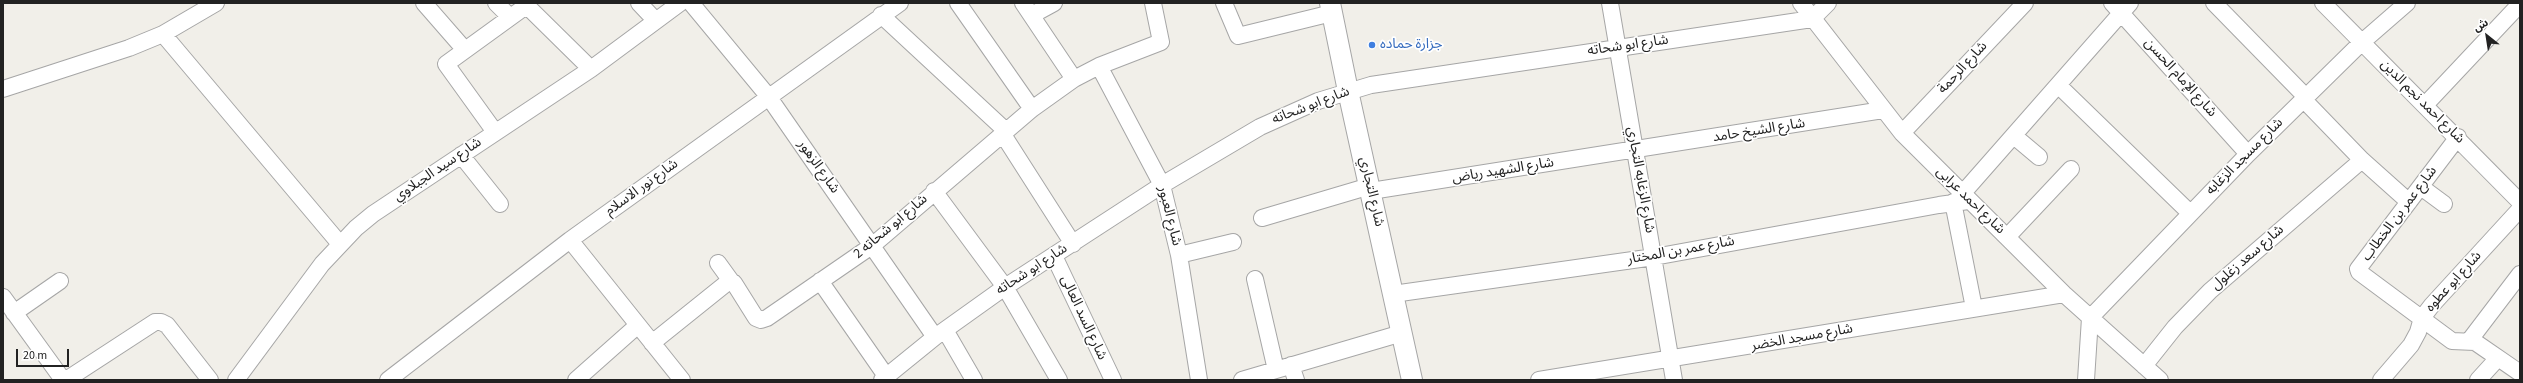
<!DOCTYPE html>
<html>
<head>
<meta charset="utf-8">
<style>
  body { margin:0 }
  #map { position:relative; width:2523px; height:383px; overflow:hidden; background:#f1efe9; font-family:"Source Sans 3","Noto Sans Arabic",sans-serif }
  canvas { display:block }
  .frame { position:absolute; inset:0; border:4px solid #222; pointer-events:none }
  .north { position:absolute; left:2467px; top:16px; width:40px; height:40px; -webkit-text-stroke:3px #fff; paint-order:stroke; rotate:330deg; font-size:11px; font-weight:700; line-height:16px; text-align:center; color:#222 }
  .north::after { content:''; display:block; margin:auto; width:14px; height:18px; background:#222; clip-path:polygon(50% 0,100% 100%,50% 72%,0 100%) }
  .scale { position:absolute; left:16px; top:349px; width:53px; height:18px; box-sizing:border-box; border:2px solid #222; border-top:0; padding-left:5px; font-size:12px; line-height:14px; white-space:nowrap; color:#222; -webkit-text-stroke:3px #fff; paint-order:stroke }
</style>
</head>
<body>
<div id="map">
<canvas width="2523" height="383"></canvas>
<div class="frame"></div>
<div class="north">ش</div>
<div class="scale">20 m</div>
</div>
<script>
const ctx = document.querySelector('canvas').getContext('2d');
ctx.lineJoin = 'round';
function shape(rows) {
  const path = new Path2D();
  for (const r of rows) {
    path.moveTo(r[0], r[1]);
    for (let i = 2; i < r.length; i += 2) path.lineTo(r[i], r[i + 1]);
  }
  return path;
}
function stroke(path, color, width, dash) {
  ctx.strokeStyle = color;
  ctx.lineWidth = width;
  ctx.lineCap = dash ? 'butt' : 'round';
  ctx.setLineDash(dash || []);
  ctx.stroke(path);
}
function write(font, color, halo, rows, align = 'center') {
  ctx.font = font + ' "Source Sans 3","Noto Sans Arabic",sans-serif';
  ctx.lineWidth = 3.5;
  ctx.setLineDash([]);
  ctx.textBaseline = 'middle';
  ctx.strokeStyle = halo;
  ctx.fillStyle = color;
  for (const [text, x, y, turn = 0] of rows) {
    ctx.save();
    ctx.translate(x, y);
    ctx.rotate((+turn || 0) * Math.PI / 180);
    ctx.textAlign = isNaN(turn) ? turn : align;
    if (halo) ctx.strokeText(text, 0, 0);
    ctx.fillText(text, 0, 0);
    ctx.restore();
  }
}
const minor = shape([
  [424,3,465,50],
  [496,3,510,17],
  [524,3,591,69],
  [639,3,656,21],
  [691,3,768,96,935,337],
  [958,3,1032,109],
  [1023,3,1074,79],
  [1224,3,1238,36,1332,13],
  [1610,3,1674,380],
  [1801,3,1902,133,2064,294,2160,380],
  [2112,3,2248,154],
  [2214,3,2306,97],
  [2323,3,2520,202],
  [881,15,1005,130],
  [1032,15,1054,3],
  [163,34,340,244],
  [1099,66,1162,185,1179,255,1199,380],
  [2058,85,2190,213],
  [3,89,129,48,163,34,216,3],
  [2303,99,2362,160,2409,202],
  [2425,105,2520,4],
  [495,132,446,64,526,6],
  [1002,133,1073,244],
  [1902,133,2025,3],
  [2014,136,2039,157],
  [2458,137,2358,269,2359,272,2452,341,2475,342,2520,373],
  [461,155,500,204],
  [2421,187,2444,204],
  [934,191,1005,287,1059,380],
  [1371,191,1883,110],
  [1962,194,2130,3],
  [1953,202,1974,308],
  [1262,218,1370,186],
  [2007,237,2071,169],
  [570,240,682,380],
  [1179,255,1233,242],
  [1054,256,1113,380],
  [718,263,731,281],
  [1255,279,1276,370],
  [820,281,886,376],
  [1393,294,1654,257,1939,205,1968,201],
  [3,297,63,380],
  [14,313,60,281],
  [945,330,974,380],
  [2469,341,2520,274],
  [652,343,728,282,734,283,756,318,761,320,767,318,873,245,1032,109,1074,79,1099,66,1161,42,1153,3],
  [1291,365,1296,380],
  [2144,366,2175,327,2210,291,2362,160],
  [66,380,155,322,161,322,167,325,210,380],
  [236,380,322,264,356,228,373,214,591,69,680,3],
  [388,380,570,240,900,3],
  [576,380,638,325],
  [882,380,935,337,1005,287,1162,185,1260,127,1318,101,1371,85,1812,19,1828,3],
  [1242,380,1402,333],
  [1539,380,2064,294],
  [2086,380,2090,318,2248,154,2361,43,2407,3],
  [2381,380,2411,345,2418,332,2422,318,2432,305,2520,209],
  [2478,380,2498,358]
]);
const tertiary = shape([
  [1330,3,1348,91,1412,380]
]);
const markers = [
  [1372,45,4,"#3f7fe0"]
];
const shopNames = [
  ["جزارة حماده",1380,45]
];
const streetNames = [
  ["شارع ابو شحاته",1628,46,-8],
  ["شارع الرحمة",1963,68,-47],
  ["شارع الإمام الحسن",2180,78,48],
  ["شارع احمد نجم الدين",2422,102,45],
  ["شارع ابو شحاته",1311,106,-21],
  ["شارع الشيخ حامد",1759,131,-9],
  ["شارع مسجد الزغابه",2245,157,-45],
  ["شارع الزهور",818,167,55],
  ["شارع سيد الجبلاوي",438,170,-34],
  ["شارع الشهيد رياض",1503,171,-9],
  ["شارع الزغابه التجاري",1640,180,80],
  ["شارع نور الاسلام",642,188,-36],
  ["شارع التجاري",1371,192,77],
  ["شارع احمد عرابى",1970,201,44],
  ["شارع عمر بن الخطاب",2400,214,-53],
  ["شارع العبور",1169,216,76],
  ["شارع ابو شحاته 2",891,227,-40],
  ["شارع عمر بن المختار",1681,251,-10],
  ["شارع سعد زغلول",2248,258,-41],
  ["شارع ابو شحاته",1032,270,-33],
  ["شارع ابو عطوه",2454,282,-48],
  ["شارع السد العالى",1083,318,65],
  ["شارع مسجد الخضر",1802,338,-10]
];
stroke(minor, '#a6a6a6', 18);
stroke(tertiary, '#a6a6a6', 22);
stroke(minor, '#fff', 16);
stroke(tertiary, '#fff', 20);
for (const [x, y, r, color] of markers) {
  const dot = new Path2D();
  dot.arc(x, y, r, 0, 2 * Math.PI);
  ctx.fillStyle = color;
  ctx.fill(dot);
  stroke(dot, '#fff', 1.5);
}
write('14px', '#366cbe', '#fff', shopNames, 'left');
write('14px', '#222', '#fff', streetNames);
</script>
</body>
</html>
